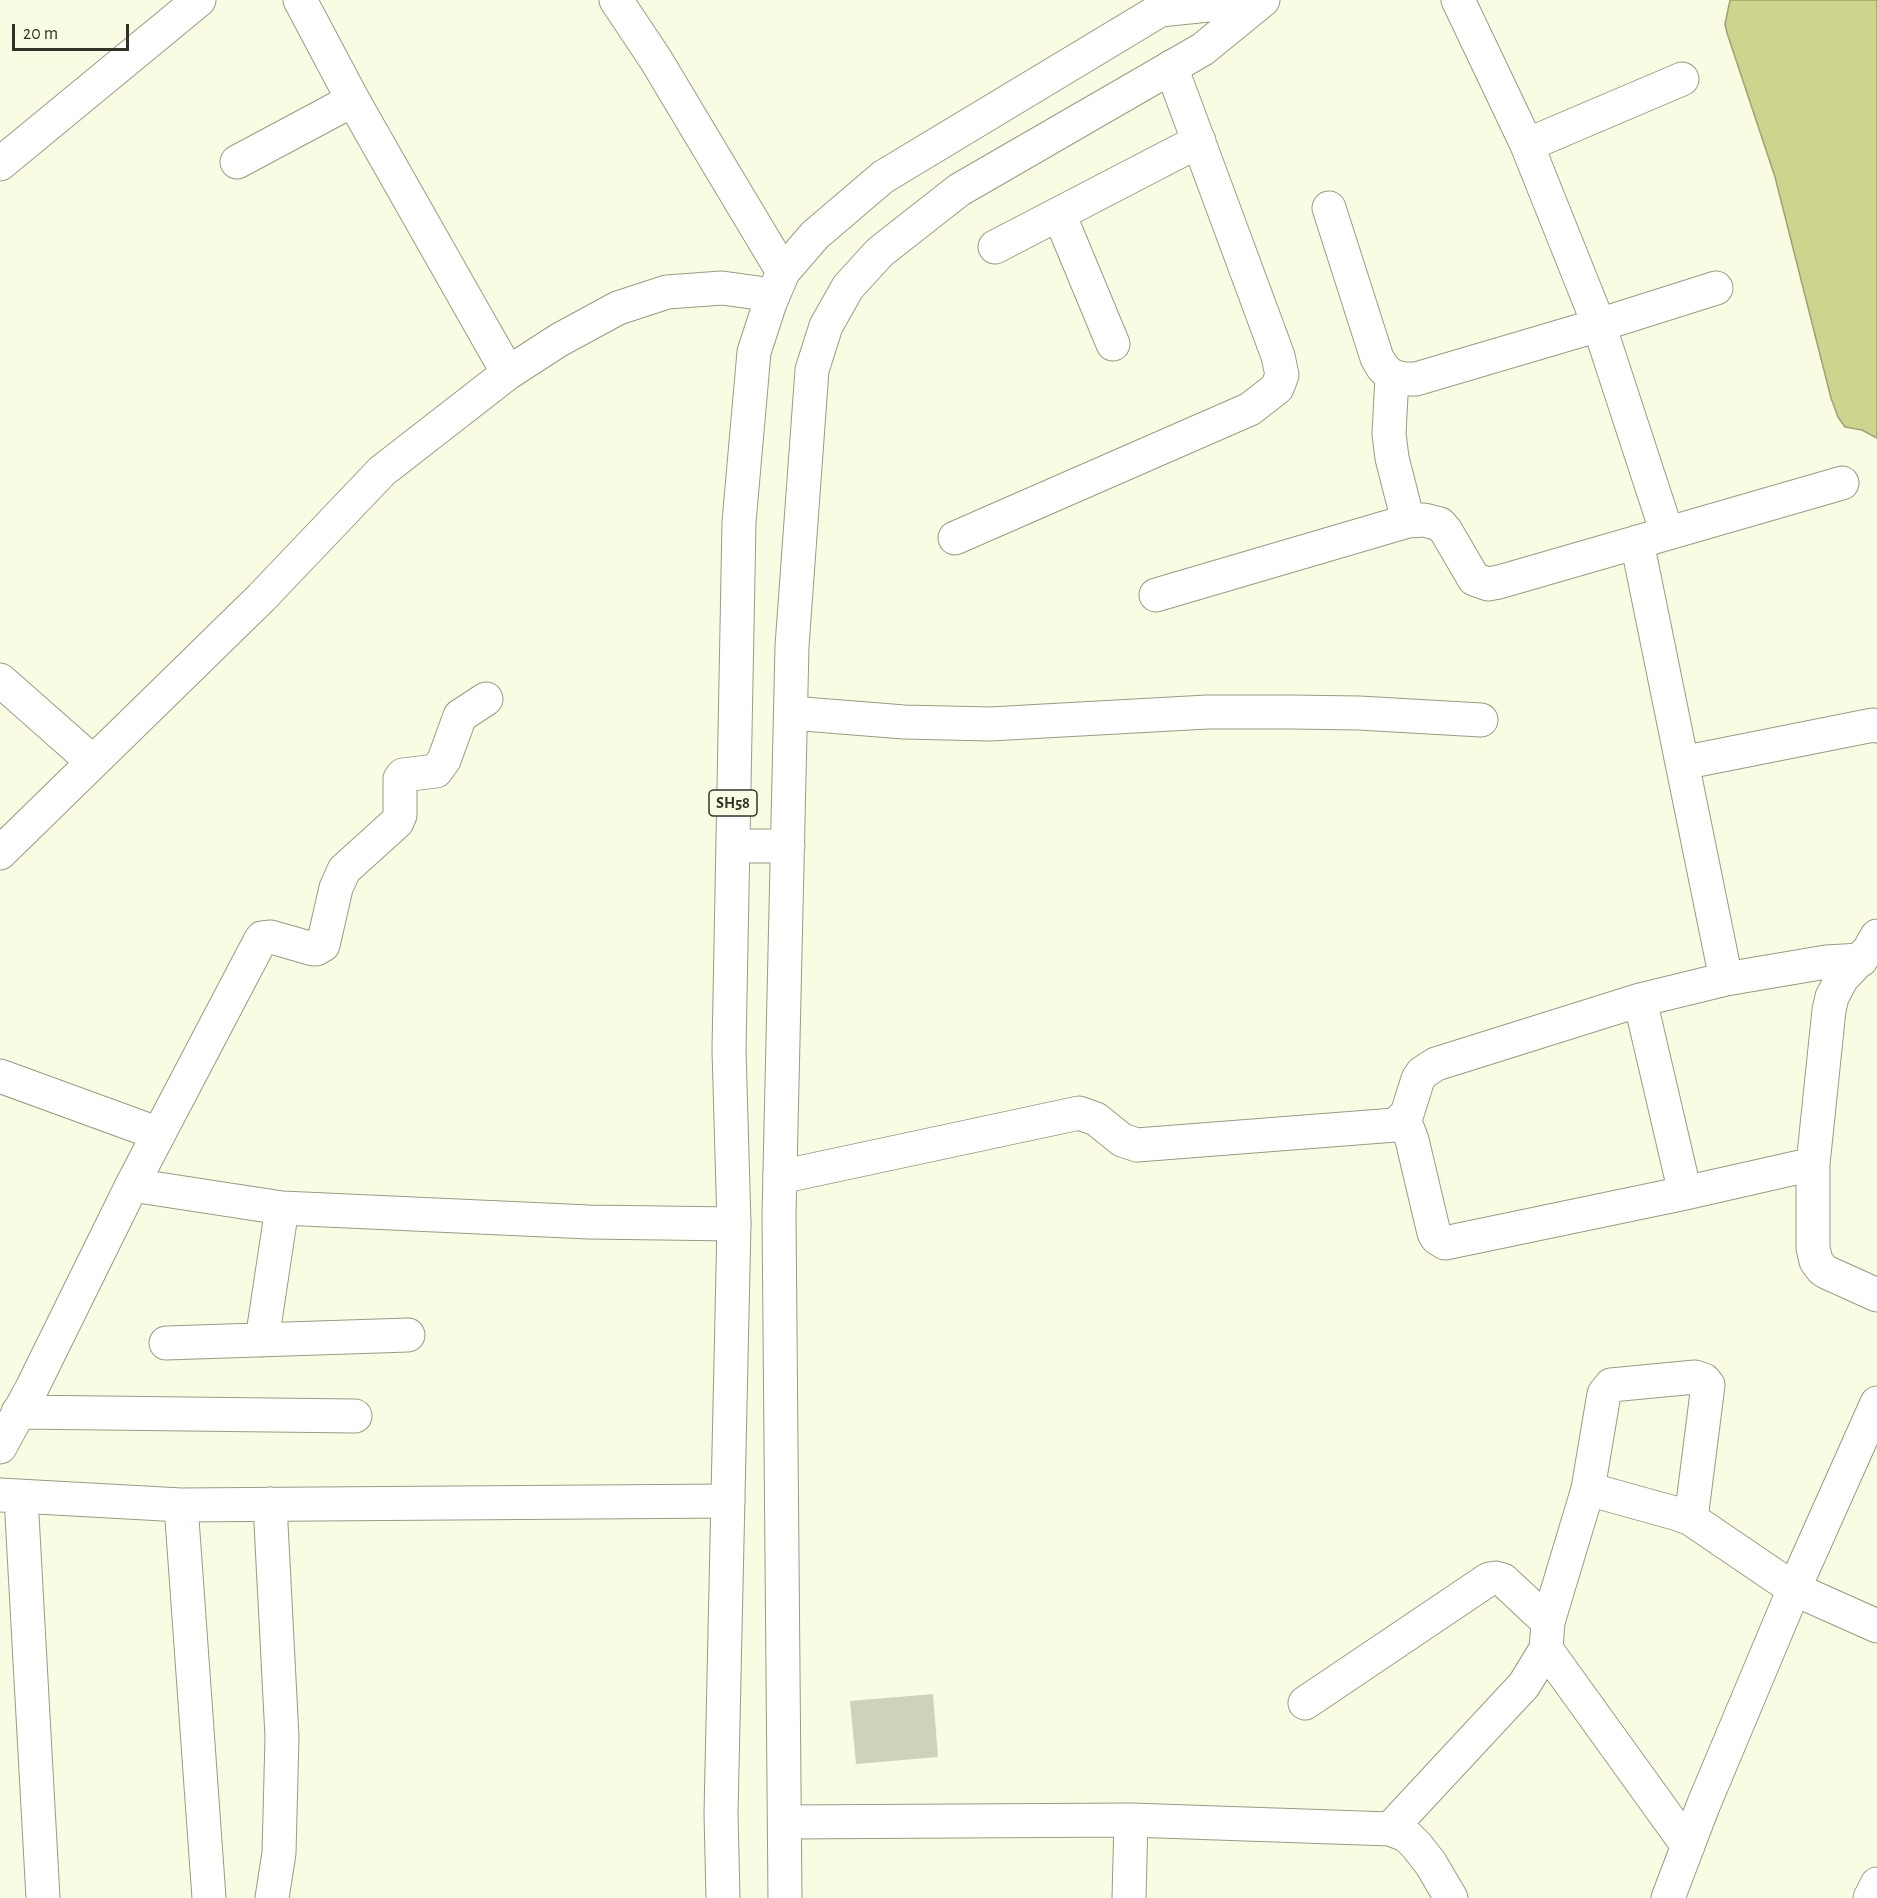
<!DOCTYPE html>
<html>
<head>
<meta charset="utf-8">
<style>
  body { margin:0 }
  #map { position:relative; width:1877px; height:1898px; overflow:hidden; background:#f9fce2; font-family:"Alegreya Sans",sans-serif }
  canvas { display:block }
  .scale { position:absolute; left:12px; top:24px; width:117px; height:27px; box-sizing:border-box; border:3px solid #303228; border-top:0; padding-left:8px; font-size:18px; line-height:21px; white-space:nowrap; color:#303228; -webkit-text-stroke:4px #f9fce2; paint-order:stroke }
</style>
</head>
<body>
<div id="map">
<canvas width="1877" height="1898"></canvas>
<div class="scale">20 m</div>
</div>
<script>
const ctx = document.querySelector('canvas').getContext('2d');
ctx.lineJoin = 'round';
function fill(path, color) {
  ctx.fillStyle = color;
  ctx.fill(path, 'evenodd');
}
function shape(rows) {
  const path = new Path2D();
  for (const r of rows) {
    path.moveTo(r[0], r[1]);
    for (let i = 2; i < r.length; i += 2) path.lineTo(r[i], r[i + 1]);
  }
  return path;
}
function stroke(path, color, width, dash) {
  ctx.strokeStyle = color;
  ctx.lineWidth = width;
  ctx.lineCap = dash ? 'butt' : 'round';
  ctx.setLineDash(dash || []);
  ctx.stroke(path);
}
function write(font, color, halo, rows, align = 'center') {
  ctx.font = font + ' "Alegreya Sans",sans-serif';
  ctx.lineWidth = 4.5;
  ctx.setLineDash([]);
  ctx.textBaseline = 'middle';
  ctx.strokeStyle = halo;
  ctx.fillStyle = color;
  for (const [text, x, y, turn = 0] of rows) {
    ctx.save();
    ctx.translate(x, y);
    ctx.rotate((+turn || 0) * Math.PI / 180);
    ctx.textAlign = isNaN(turn) ? turn : align;
    if (halo) ctx.strokeText(text, 0, 0);
    ctx.fillText(text, 0, 0);
    ctx.restore();
  }
}
const water = shape([
  [1730,0,1877,0,1877,438,1862,430,1845,427,1838,417,1831,398,1775,177,1727,33,1725,24,1730,0]
]);
const building = shape([
  [933,1694,938,1757,856,1764,850,1701]
]);
const minor = shape([
  [300,0,353,100,508,373],
  [616,0,656,60,783,272],
  [1458,0,1527,145,1599,325,1667,533],
  [1527,145,1682,79],
  [237,162,353,100],
  [0,164,199,0],
  [1329,208,1377,358,1383,368,1392,376,1404,379,1416,379,1599,325,1716,288],
  [1059,214,1113,344],
  [995,247,1199,141],
  [1392,376,1389,434,1392,458,1408,521],
  [955,538,1250,409,1277,388,1282,375,1278,356,1171,67],
  [1637,542,1726,979],
  [1156,595,1408,521,1424,520,1440,524,1446,531,1474,579,1488,584,1499,582,1842,483],
  [0,680,93,762],
  [791,713,904,722,990,724,1207,712,1291,712,1359,713,1481,720],
  [1682,763,1873,725,1877,726],
  [0,853,261,598,382,471,508,373,559,340,618,308,667,292,722,288,773,295],
  [1877,936,1869,950,1842,978,1832,997,1829,1010,1813,1164,1813,1248,1816,1261,1822,1269,1826,1272,1877,1295],
  [1640,1000,1685,1193],
  [0,1076,159,1134],
  [1404,1119,1412,1140,1434,1233,1437,1238,1445,1243,1685,1193,1813,1164],
  [780,1177,1079,1113,1096,1119,1122,1140,1137,1145,1395,1125,1407,1114,1418,1079,1422,1073,1436,1064,1640,1000,1726,979,1826,962,1861,960],
  [132,1185,282,1208,589,1222,734,1224],
  [262,1340,282,1208],
  [166,1343,408,1335],
  [18,1412,355,1416],
  [0,1447,31,1390,132,1185,260,941,262,938,271,937,313,949,316,949,323,945,336,888,344,870,397,822,400,815,400,779,403,775,436,771,444,760,460,716,486,699],
  [1588,1489,1678,1514,1691,1519,1794,1589,1877,1626],
  [0,1495,181,1505,728,1501],
  [21,1497,43,1898],
  [270,1504,282,1737,279,1853,272,1898],
  [181,1505,209,1898],
  [1546,1649,1688,1846],
  [1305,1703,1489,1579,1496,1578,1503,1580,1548,1622],
  [785,1822,1131,1820,1390,1829,1406,1835,1417,1846,1431,1864,1451,1898],
  [1390,1829,1524,1685,1546,1649,1548,1622,1588,1489,1604,1394,1611,1385,1695,1377,1704,1380,1708,1385,1691,1519],
  [1129,1898,1131,1820],
  [1668,1898,1703,1806,1794,1589,1877,1403],
  [1870,1898,1877,1884]
]);
const major = shape([
  [733,846,788,846],
  [723,1898,721,1813,734,1224,729,1050,739,522,754,352,770,303,783,272,815,235,883,177,1160,10,1257,0],
  [785,1898,779,1215,792,646,812,370,826,326,848,287,880,252,959,190,1203,49,1263,0]
]);
const shields = [
  [733,803,48]
];
const shieldNames = [
  ["SH58",733,803]
];
fill(water, '#cdd48d');
stroke(water, '#9ea36f', 1.5);
fill(building, '#cfd2b8');
stroke(minor, '#999b83', 35);
stroke(major, '#999b83', 35);
stroke(minor, '#fff', 33);
stroke(major, '#fff', 33);
for (const [x, y, w] of shields) {
  const box = new Path2D();
  box.roundRect(x - w / 2, y - 13, w, 26, 4.5);
  ctx.fillStyle = '#f9fce2';
  ctx.fill(box);
  stroke(box, '#303228', 1.5);
}
write('bold 16px', '#303228', null, shieldNames);
</script>
</body>
</html>
